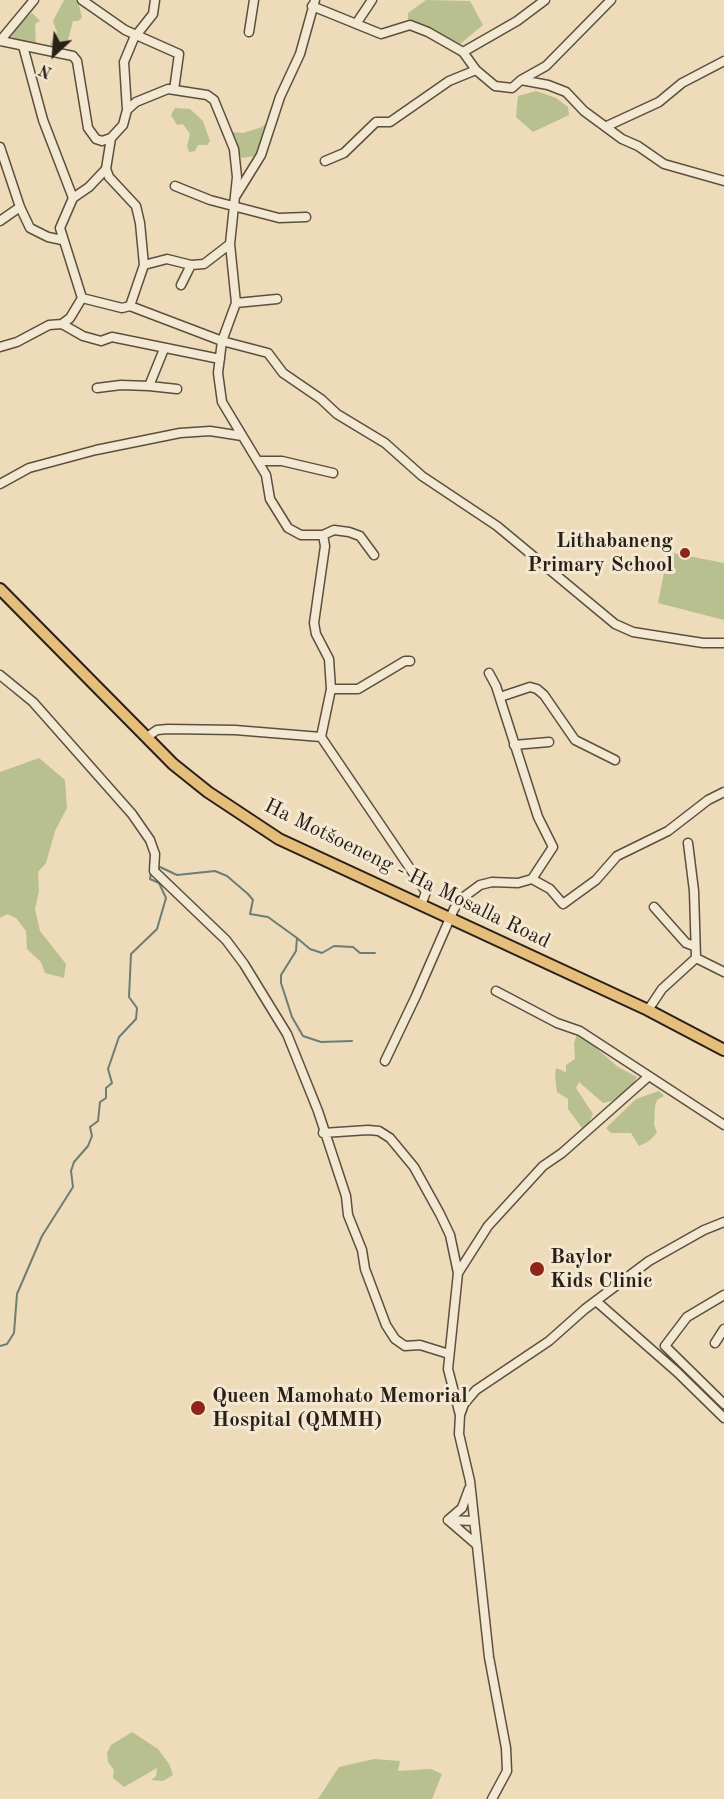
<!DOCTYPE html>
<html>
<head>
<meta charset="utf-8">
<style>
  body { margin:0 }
  #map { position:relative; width:724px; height:1799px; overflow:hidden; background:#eddbb9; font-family:"Old Standard TT",serif }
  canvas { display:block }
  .north { position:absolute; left:24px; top:24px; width:60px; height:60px; -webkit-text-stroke:4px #f3e8d2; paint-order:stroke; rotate:206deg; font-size:16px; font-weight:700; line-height:24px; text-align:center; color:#2a2018 }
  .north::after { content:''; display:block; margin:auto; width:21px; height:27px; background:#2a2018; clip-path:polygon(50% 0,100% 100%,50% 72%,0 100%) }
</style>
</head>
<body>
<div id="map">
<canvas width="724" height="1799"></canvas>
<div class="north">N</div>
</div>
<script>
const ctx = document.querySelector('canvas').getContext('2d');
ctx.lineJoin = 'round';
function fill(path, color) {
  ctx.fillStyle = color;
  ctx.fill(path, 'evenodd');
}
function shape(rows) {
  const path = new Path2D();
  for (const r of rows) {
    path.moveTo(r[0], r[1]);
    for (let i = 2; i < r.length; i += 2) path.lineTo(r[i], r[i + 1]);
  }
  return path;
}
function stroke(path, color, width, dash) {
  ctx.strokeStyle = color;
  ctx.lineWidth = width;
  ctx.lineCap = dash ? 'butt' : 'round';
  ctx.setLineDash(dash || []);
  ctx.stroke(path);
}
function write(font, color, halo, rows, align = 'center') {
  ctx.font = font + ' "Old Standard TT",serif';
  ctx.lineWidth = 6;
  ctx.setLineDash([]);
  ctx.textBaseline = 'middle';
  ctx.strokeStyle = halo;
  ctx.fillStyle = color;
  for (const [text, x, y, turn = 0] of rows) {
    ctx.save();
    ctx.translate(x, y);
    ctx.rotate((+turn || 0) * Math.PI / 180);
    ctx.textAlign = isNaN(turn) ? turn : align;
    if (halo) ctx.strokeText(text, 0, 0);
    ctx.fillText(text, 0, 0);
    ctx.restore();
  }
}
const green = shape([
  [64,0,78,0,82,18,78,21,73,21,68,40,62,46,54,48,50,44,57,32,53,21],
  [426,0,470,1,483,25,460,44,438,32,408,23,408,13],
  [32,13,40,21,35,24,36,46,12,39,12,36,20,22],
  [536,91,556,98,568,107,569,115,533,132,516,117,518,96],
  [175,108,190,109,203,121,210,141,207,145,198,145,195,151,189,152,187,146,190,134,183,124,177,125,171,115],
  [268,121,257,156,241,158,231,132,243,133,262,127],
  [668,552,724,563,724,620,658,603],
  [39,758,65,780,67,808,55,831,46,863,38,872,39,891,35,909,40,931,66,964,64,978,45,973,41,962,27,949,26,931,16,918,7,914,0,918,0,772],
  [577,1034,586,1039,618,1067,637,1077,633,1084,620,1095,612,1101,603,1103,579,1082,576,1088,593,1114,588,1124,582,1128,568,1109,568,1099,557,1092,555,1077,556,1068,566,1072,566,1065,575,1059,574,1043],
  [659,1091,664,1096,657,1100,655,1106,654,1124,657,1133,649,1141,639,1146,631,1133,611,1133,606,1128,636,1099],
  [132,1732,158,1749,169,1764,173,1775,163,1781,151,1780,156,1776,157,1768,124,1787,113,1778,114,1770,108,1762,107,1753,111,1745],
  [374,1759,400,1761,398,1771,431,1769,442,1774,432,1799,318,1799,339,1767]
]);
const stream = shape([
  [156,870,160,867,177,875,215,871,227,876,248,894,253,900,250,914,268,917,297,938,296,951,281,975,281,983,292,1017,303,1036,321,1042,352,1041],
  [297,938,310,949,322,953,334,946,353,947,360,953,375,953],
  [0,1346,7,1344,14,1333,17,1294,42,1236,73,1187,71,1171,74,1162,88,1146,92,1136,90,1127,98,1121,100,1102,106,1098,106,1088,112,1083,108,1069,119,1037,136,1019,137,1008,129,997,131,954,157,929,166,898,159,883,150,879,151,873]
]);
const minor = shape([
  [82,0,125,30,179,54,174,90],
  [312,6,381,34,410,25,428,32,463,52,476,70,495,86,512,88,521,80,548,85,566,92,584,111,622,139,638,146,664,164,724,181],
  [356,24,372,0],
  [249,32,254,0],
  [0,41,34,0],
  [1,41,73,56,77,61,88,128,96,139,102,141,111,138],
  [23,46,43,120,73,198],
  [463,52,517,21,545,0],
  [521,80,546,66,611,0],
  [127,110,124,62,134,38,153,14,155,0],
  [607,126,659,102,682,83,724,61],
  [0,147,20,207,30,228,48,237,62,240],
  [325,161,344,153,376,122,390,122,449,81,476,70],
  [106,169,109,177,136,206,140,223,144,265,130,306,122,308,82,298,60,228,73,198,89,187,106,169,111,138,123,125,127,110,136,102,168,89,207,95,214,100,234,149,237,177,230,244,236,303,222,341,218,373,222,402,266,475,270,499,288,528,301,535,323,535,325,546,314,623,316,634,329,659,331,689,321,737,426,892,421,905],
  [175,186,210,200,279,218,306,217],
  [235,197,261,155,280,97,300,54,315,0],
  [0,221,20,207],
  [144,265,167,259,191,265,181,285],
  [191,265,204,264,230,244],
  [236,303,277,299],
  [130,306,222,341,268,353,283,373,321,399,337,414,385,443,422,476,497,526,615,624,633,632,703,643,724,643],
  [62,324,83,336,101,341,112,337,220,359],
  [0,347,17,342,49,325,62,324,70,318,82,298],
  [149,386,177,389],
  [97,388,121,385,149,386,164,349],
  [258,461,282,461,333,473],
  [0,484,29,468,96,450,180,433,210,431,242,436],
  [323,535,334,530,349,532,360,536,374,555],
  [489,673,496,686,538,817,553,847,532,879,550,889,563,904,596,880,617,856,668,831,708,800,724,792],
  [0,675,33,702,132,814,150,840,155,854,154,871,226,940,244,964,287,1034,318,1111,346,1196,348,1215,362,1250,365,1269,386,1325,395,1339,405,1346,420,1345,449,1354],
  [331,689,358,689,405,661,410,661],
  [500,697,530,687,537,689,544,695,575,740,615,760],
  [147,737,157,730,168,729,235,730,321,737],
  [514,745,549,742],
  [654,907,686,943,694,946],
  [696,958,724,972],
  [496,991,557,1023,580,1031,724,1125],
  [648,1010,662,989,696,958,694,891,688,843],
  [385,1061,416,996,454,909,461,899,480,885,492,882,518,883,532,879],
  [323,1133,368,1130,379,1131,390,1138,414,1167,440,1214,450,1235,458,1273],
  [724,1295,687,1317,665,1346,724,1404],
  [596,1301,677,1372,724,1418],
  [715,1343,724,1329],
  [460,1415,448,1369,458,1273,488,1226,543,1166,562,1153,649,1076],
  [448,1520,462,1508,469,1489],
  [448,1520,477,1545],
  [448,1520,474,1521],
  [492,1799,507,1771,506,1748,489,1657,470,1481,459,1434,460,1415,464,1404,476,1390,549,1341,585,1309,649,1261,704,1230,724,1222]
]);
const major = shape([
  [0,589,173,764,208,792,279,839,648,1010,724,1050]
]);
const markers = [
  [685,553,6,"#8f2418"],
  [537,1269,8,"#8f2418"],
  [198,1408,8,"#8f2418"]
];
const poiNames = [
  ["Lithabaneng",673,541,"right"],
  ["Primary School",673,565,"right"],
  ["Baylor",550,1257],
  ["Kids Clinic",550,1281],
  ["Queen Mamohato Memorial",212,1396],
  ["Hospital (QMMH)",212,1420]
];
const streetNames = [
  ["Ha Motšoeneng - Ha Mosalla Road",407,874,26]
];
fill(green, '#b8c08f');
stroke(stream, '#6d7d74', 2);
stroke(minor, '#5b4f40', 11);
stroke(major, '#2a2018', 14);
stroke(minor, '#f3e8d2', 8);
stroke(major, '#e6be7c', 10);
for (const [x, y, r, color] of markers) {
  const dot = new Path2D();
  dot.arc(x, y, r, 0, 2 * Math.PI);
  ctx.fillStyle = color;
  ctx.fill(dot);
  stroke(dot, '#f3e8d2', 2);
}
write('bold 21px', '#2a2018', '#f3e8d2', poiNames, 'left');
write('21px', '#2a2018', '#f3e8d2', streetNames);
</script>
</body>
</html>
